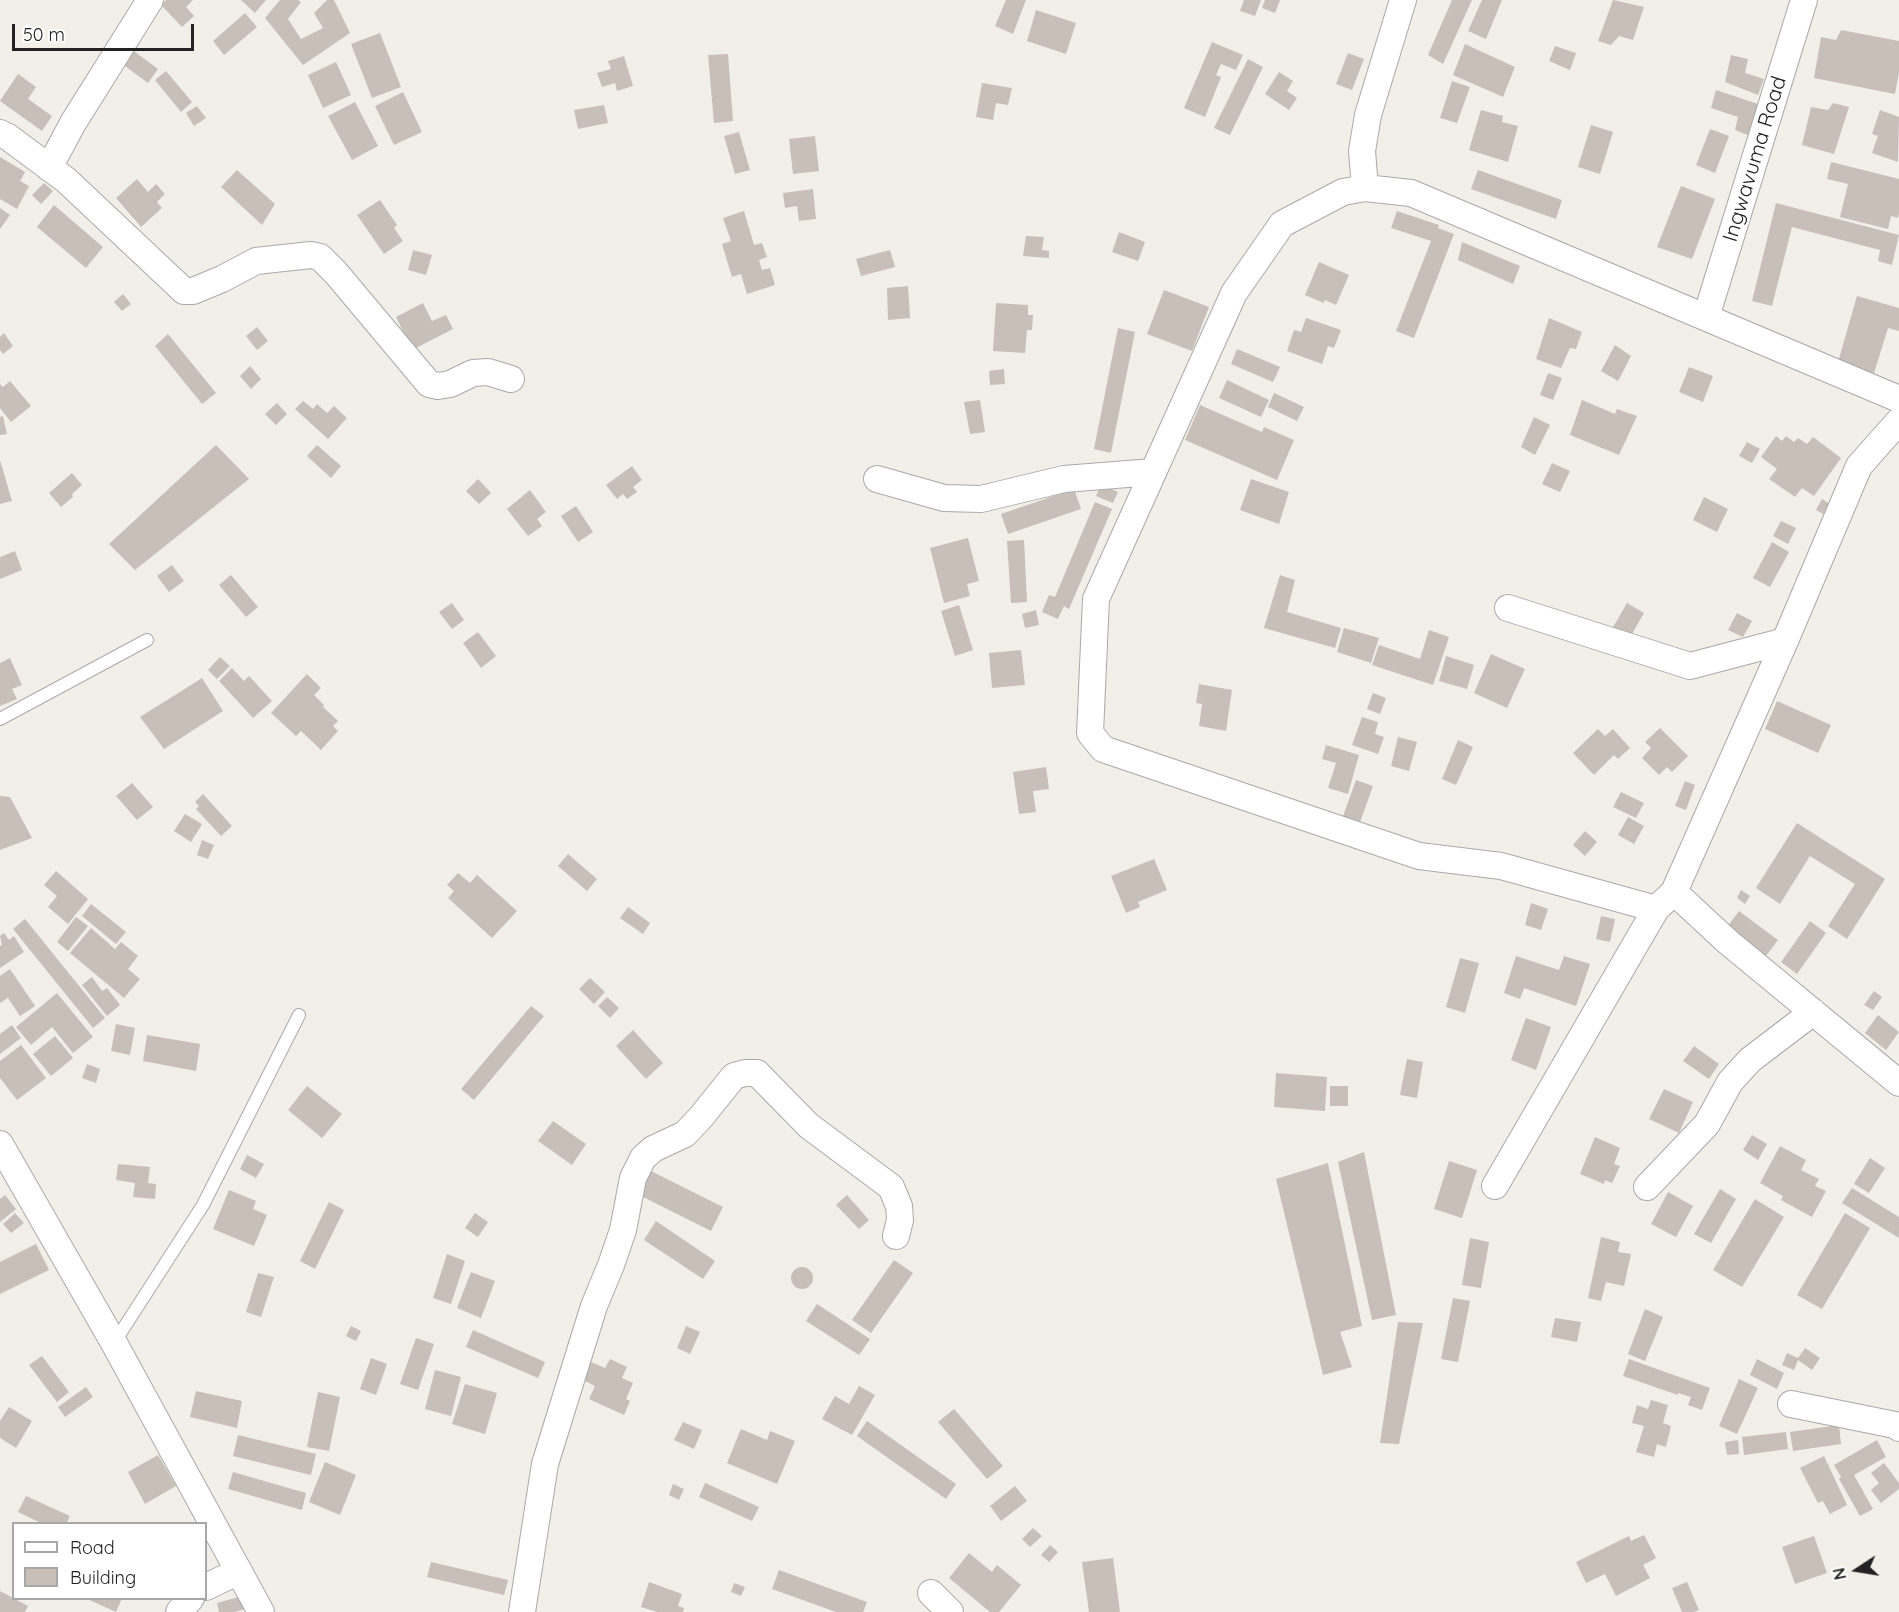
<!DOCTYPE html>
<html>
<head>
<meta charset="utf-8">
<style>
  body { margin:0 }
  #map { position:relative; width:1899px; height:1612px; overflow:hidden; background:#f2efe9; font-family:Quicksand,sans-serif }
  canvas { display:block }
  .legend { position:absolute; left:12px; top:1522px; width:195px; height:78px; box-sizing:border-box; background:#fff; border:2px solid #a7a7a7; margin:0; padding:8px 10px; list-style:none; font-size:18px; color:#222 }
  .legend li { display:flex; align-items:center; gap:12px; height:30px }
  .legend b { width:30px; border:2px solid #a7a7a7 }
  .north { position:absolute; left:1827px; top:1540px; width:60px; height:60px; -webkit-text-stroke:4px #fff; paint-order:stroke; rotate:258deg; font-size:16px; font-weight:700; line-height:24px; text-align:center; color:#222 }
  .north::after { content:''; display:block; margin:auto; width:21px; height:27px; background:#222; clip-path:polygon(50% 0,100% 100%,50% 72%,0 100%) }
  .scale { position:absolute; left:12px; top:24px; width:182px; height:27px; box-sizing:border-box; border:3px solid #222; border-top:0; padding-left:8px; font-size:18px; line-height:21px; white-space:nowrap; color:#222; -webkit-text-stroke:4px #fff; paint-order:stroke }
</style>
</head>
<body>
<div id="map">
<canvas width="1899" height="1612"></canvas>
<ul class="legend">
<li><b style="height:8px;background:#fff"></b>Road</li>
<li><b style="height:16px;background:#c7bfb8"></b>Building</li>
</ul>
<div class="north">N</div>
<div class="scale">50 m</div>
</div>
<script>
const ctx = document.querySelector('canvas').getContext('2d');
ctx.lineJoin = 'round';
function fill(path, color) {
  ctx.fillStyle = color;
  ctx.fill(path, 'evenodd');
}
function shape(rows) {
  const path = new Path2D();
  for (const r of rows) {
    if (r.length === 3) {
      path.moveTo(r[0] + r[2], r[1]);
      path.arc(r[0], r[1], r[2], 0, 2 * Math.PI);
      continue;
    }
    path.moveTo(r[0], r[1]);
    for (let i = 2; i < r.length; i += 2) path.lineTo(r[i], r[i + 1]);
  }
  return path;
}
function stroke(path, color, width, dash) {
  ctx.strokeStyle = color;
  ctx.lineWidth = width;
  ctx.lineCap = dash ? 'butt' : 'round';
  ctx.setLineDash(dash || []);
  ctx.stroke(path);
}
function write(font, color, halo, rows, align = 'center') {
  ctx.font = font + ' Quicksand,sans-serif';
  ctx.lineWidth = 5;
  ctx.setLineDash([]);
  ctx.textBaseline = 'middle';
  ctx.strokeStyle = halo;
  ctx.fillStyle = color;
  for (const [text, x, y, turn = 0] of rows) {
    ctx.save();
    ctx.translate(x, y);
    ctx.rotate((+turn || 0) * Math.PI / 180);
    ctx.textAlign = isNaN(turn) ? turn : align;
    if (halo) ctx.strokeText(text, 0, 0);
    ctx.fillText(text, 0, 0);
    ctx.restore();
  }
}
const building = shape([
  [166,0,193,0,186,7,194,16,182,27,161,5],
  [241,0,266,0,255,13],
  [280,0,298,0,301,2,288,19,301,39,323,28,314,13,327,0,334,0,350,33,303,65,265,18],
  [1006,0,1026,0,1013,34,995,26],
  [1244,0,1261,0,1255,16,1240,11],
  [1265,0,1280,0,1275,13,1262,8],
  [1452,0,1472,0,1443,64,1428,55],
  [1482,0,1502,0,1486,39,1468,31],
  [1613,0,1644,7,1633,40,1619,36,1611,45,1598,41],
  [1036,10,1076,23,1066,54,1027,41],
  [245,13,257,27,224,55,213,41],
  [1841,30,1899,41,1899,72,1895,94,1814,78,1821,37,1836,40],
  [380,33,401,87,372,98,351,44],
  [1212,42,1243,55,1236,70,1221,64,1216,75,1221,77,1205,117,1184,108],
  [1465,44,1515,67,1503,97,1453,75],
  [1555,46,1576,53,1570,70,1549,61],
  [131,49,158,69,148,83,121,63],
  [1348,53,1364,59,1352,90,1336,84],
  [728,54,733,121,714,123,708,55],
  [1731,55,1748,59,1745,73,1764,79,1758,95,1725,82],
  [624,56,633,86,617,91,615,83,602,87,597,73,611,69,608,61],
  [1248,59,1263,67,1230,135,1214,128],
  [336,62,351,95,323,108,308,75],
  [166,71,192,102,181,112,155,80],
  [1279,72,1293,81,1287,91,1297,98,1289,110,1265,94],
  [18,74,36,87,28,99,52,116,42,131,0,101],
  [1452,81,1470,87,1457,123,1440,118],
  [982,83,1012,88,1008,105,996,103,993,120,976,117],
  [1716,90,1761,105,1750,136,1735,130,1738,117,1711,108],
  [403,92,422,132,394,145,375,106],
  [355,102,378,146,352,160,328,116],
  [1833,103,1849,107,1834,154,1802,145,1811,107,1828,110],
  [604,105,608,123,578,129,574,110],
  [197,106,206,118,194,126,186,113],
  [1481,110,1503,116,1502,122,1518,126,1508,162,1469,150],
  [1880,110,1899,117,1898,162,1872,153,1878,136,1872,134],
  [1591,125,1613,132,1600,174,1578,167],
  [1710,129,1729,136,1715,173,1696,165],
  [739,132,750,170,735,174,724,136],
  [815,136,819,171,793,174,789,139],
  [0,157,25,172,20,181,29,186,17,209,0,199],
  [1831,162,1899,179,1899,213,1898,218,1891,216,1888,229,1840,217,1848,184,1827,179],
  [237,170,275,204,262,225,221,187],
  [1478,170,1562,200,1556,219,1471,189],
  [137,179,148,192,156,184,165,194,157,202,162,208,141,227,116,198],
  [44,183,53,191,41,204,32,195],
  [1681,186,1715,199,1692,259,1657,247],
  [813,189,816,219,799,221,797,206,785,208,783,193],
  [380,200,397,225,394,228,403,241,384,254,357,215],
  [1776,203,1899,235,1892,265,1878,261,1880,250,1792,227,1772,306,1752,301],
  [54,205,103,247,86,268,37,227],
  [0,208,10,215,0,229],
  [744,211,754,245,762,243,767,257,759,260,762,270,770,268,775,285,747,294,741,274,732,277,722,244,731,241,723,218],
  [1397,211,1439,225,1438,228,1454,234,1414,338,1396,331,1431,241,1391,228],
  [1119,232,1145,242,1138,261,1112,252],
  [1026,236,1044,237,1042,250,1049,251,1049,258,1023,256],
  [1462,242,1520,266,1513,284,1458,260],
  [413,250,432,255,426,275,408,270],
  [890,250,895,267,861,276,856,259],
  [1319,262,1349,275,1336,305,1325,300,1324,303,1305,295],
  [908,286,910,318,888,320,887,288],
  [1164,290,1209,307,1192,351,1147,334],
  [123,294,131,304,122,311,114,302],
  [1857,296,1899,308,1899,331,1888,328,1874,373,1838,362],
  [423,303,432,321,446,315,453,329,412,350,396,317],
  [996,303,1028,305,1028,315,1033,315,1032,330,1027,330,1025,353,993,351],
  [1306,318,1341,330,1334,348,1328,346,1322,364,1287,351,1294,330,1301,332],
  [1549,318,1582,332,1576,349,1570,348,1561,368,1536,359],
  [257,327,268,341,257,350,246,336],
  [1118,328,1135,332,1111,453,1094,449],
  [4,333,13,346,3,354,0,350,0,337],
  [168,334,216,393,202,404,155,346],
  [1615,345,1631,356,1618,381,1601,371],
  [1237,349,1280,367,1273,382,1231,364],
  [250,366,261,379,251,389,240,376],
  [1689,367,1713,376,1703,402,1679,392],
  [1004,369,1005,384,990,385,989,371],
  [1548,373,1562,378,1553,400,1540,395],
  [1227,380,1269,400,1261,417,1219,398],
  [10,381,31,406,11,422,0,408,0,384,3,387],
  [1274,393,1304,407,1297,421,1268,407],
  [980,400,985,432,970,434,964,402],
  [1582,400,1615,414,1617,409,1637,416,1619,455,1570,435],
  [303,401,313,409,317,404,327,413,334,406,347,418,328,439,295,409],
  [277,403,287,414,276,425,265,414],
  [1200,405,1262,432,1264,427,1294,440,1277,480,1185,440],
  [3,416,7,434,0,435,0,417],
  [1534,417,1550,425,1535,455,1521,447],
  [1776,436,1782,441,1786,436,1794,442,1798,438,1807,444,1813,437,1841,458,1814,496,1802,488,1795,497,1769,479,1777,469,1761,457],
  [1747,442,1760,449,1752,463,1739,456],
  [216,445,249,479,135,570,109,544],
  [317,445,341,466,331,478,307,456],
  [0,460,12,501,0,504],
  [1552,463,1570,471,1560,492,1542,484],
  [632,466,642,480,633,487,637,492,627,499,623,494,617,499,606,485],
  [72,473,82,485,72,494,73,497,61,507,49,493],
  [478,479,491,493,479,504,466,491],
  [1251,479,1289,492,1279,524,1240,510],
  [1101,484,1118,492,1113,503,1096,496],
  [1074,489,1081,509,1008,534,1001,514],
  [530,490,546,512,537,519,542,526,528,536,507,509],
  [1704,497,1728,509,1717,532,1693,520],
  [1822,499,1831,505,1825,515,1816,510],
  [1095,502,1112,509,1069,609,1064,606,1058,619,1042,612,1049,595,1055,597],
  [576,506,593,532,578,542,561,516],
  [1781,521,1796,528,1788,544,1773,536],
  [968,538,979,581,967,584,970,596,944,603,930,548],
  [1024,540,1027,602,1011,603,1007,541],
  [1772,542,1789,552,1770,587,1753,578],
  [15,551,22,570,0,579,0,557],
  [172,565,184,581,169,592,157,576],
  [231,575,258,607,246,617,219,585],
  [1280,575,1295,580,1287,612,1341,628,1335,648,1264,628],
  [452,603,464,620,452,629,439,612],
  [1627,603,1644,613,1629,639,1612,629],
  [959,605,973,650,955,656,941,611],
  [1036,610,1039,625,1025,628,1022,614],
  [1737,613,1752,621,1743,637,1728,630],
  [1344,628,1379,638,1371,663,1337,652],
  [1429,630,1449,637,1433,685,1372,665,1379,645,1420,659],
  [478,632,496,656,481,668,463,643],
  [1021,650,1025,685,992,688,989,653],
  [1491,654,1525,669,1507,708,1474,693],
  [1446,656,1474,665,1467,689,1439,681],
  [220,657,230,666,217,679,208,670],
  [10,658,22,685,12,689,17,699,0,706,0,663],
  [232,668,244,681,249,676,272,701,253,718,219,681],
  [307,674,321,688,314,695,324,705,323,707,338,721,333,726,338,731,321,750,301,731,296,736,271,713],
  [202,678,223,711,164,749,140,717],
  [1199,684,1232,690,1226,731,1199,726,1202,704,1196,703],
  [1373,693,1386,698,1380,714,1367,709],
  [1777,701,1831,725,1818,753,1765,729],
  [1362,717,1378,722,1375,734,1384,737,1378,754,1352,745],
  [1660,728,1688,756,1672,772,1667,767,1659,775,1642,758,1651,748,1645,742],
  [1598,729,1605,736,1613,729,1630,748,1618,759,1614,755,1594,775,1573,753],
  [1398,737,1417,742,1409,771,1391,766],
  [1458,740,1473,747,1456,785,1442,779],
  [1326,745,1359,755,1348,794,1328,788,1336,763,1322,759],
  [1046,767,1049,789,1033,791,1036,812,1019,814,1013,772],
  [1356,780,1373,786,1359,825,1342,819],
  [1685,781,1695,785,1686,810,1675,806],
  [132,783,153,807,137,820,116,796],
  [1621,792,1644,803,1636,818,1613,807],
  [203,794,232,826,221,836,196,809,199,806,195,802],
  [0,796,10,797,32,838,0,850],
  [185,814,202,824,191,842,174,831],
  [1628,817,1644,826,1634,844,1618,835],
  [1797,823,1885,879,1847,939,1828,926,1855,884,1810,856,1780,904,1756,888],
  [1585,831,1597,842,1585,856,1573,845],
  [202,840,214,845,208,859,197,855],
  [568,854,597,879,587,891,558,866],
  [1154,859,1167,890,1138,902,1140,907,1126,913,1111,876],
  [56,871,88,899,68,924,48,907,57,896,44,885],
  [458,873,470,883,477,875,517,911,492,938,448,898,454,891,447,885],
  [1741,890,1750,896,1745,904,1737,898],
  [1531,903,1548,909,1541,930,1525,925],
  [91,904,126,932,116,944,82,916],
  [628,907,650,923,643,934,620,918],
  [1739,911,1778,940,1766,956,1727,927],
  [1601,916,1615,919,1610,942,1596,939],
  [76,917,88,926,68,951,57,942],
  [25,919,105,1018,93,1028,13,929],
  [1810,921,1826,933,1797,974,1781,962],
  [91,928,115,949,121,942,138,956,128,969,140,979,124,998,70,953],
  [4,933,9,940,14,936,24,952,0,968,0,946,2,945,0,936],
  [1516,956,1559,970,1564,956,1590,964,1576,1006,1524,988,1520,999,1504,993],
  [1460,958,1479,963,1465,1013,1446,1007],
  [10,969,35,1006,20,1016,8,998,0,1003,0,976],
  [92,977,102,991,107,988,120,1005,107,1016,82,985],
  [590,978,605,992,594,1004,579,989],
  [1874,991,1882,997,1873,1010,1864,1005],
  [57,993,93,1037,73,1053,52,1027,31,1045,16,1027],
  [607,997,619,1008,610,1018,598,1006],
  [531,1006,544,1016,474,1100,461,1089],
  [1878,1015,1899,1032,1886,1050,1865,1033],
  [1526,1018,1551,1027,1536,1070,1511,1060],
  [116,1024,135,1028,130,1055,111,1051],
  [12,1025,21,1038,0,1054,0,1034],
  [633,1030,663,1063,646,1079,616,1046],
  [147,1035,200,1044,196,1071,143,1061],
  [55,1036,73,1058,51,1076,33,1054],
  [21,1045,46,1078,17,1100,0,1078,0,1061],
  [1694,1046,1719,1064,1709,1079,1683,1061],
  [1407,1059,1423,1062,1417,1098,1400,1095],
  [87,1064,100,1069,96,1083,82,1078],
  [1276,1073,1327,1077,1325,1111,1274,1107],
  [307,1086,342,1114,322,1138,288,1110],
  [1330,1086,1348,1086,1348,1106,1330,1106],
  [1664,1089,1693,1102,1679,1133,1649,1119],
  [553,1121,586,1144,572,1165,538,1141],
  [1752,1135,1767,1144,1758,1160,1743,1150],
  [1595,1137,1620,1148,1614,1164,1620,1166,1612,1183,1605,1180,1604,1184,1580,1174],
  [1780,1146,1806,1160,1801,1170,1819,1179,1815,1186,1826,1191,1812,1217,1781,1200,1783,1196,1760,1183],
  [1364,1152,1396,1315,1372,1320,1338,1162],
  [247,1155,264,1164,256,1178,240,1169],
  [1870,1158,1885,1168,1869,1193,1854,1184],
  [1449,1161,1477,1170,1462,1218,1434,1209],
  [1328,1163,1362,1326,1340,1332,1352,1367,1323,1375,1276,1179],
  [118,1164,150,1167,148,1183,156,1184,155,1199,133,1197,135,1183,116,1180],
  [649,1170,723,1207,711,1231,637,1194],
  [1852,1188,1899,1217,1899,1238,1842,1203],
  [1720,1189,1736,1199,1711,1243,1694,1234],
  [229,1190,256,1201,253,1209,267,1215,254,1246,213,1229],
  [1668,1192,1693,1206,1676,1237,1651,1224],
  [5,1195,16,1209,0,1222,0,1199],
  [847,1195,869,1220,859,1229,836,1205],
  [1755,1199,1784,1217,1742,1287,1713,1270],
  [329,1202,344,1210,315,1269,300,1261],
  [15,1213,24,1223,11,1233,3,1224],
  [475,1213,488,1222,478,1237,465,1228],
  [1845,1213,1870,1228,1822,1309,1797,1295],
  [656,1221,715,1261,703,1279,644,1240],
  [1601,1237,1620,1242,1618,1252,1631,1254,1624,1286,1606,1282,1601,1301,1588,1298],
  [1470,1238,1489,1242,1481,1288,1462,1285],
  [36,1244,49,1270,0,1294,0,1262],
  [447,1254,465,1261,451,1304,433,1298],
  [894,1260,913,1273,871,1333,852,1320],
  [802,1278,11],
  [471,1272,495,1281,481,1318,457,1308],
  [258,1273,274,1277,261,1317,246,1312],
  [1453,1298,1470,1301,1458,1362,1441,1359],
  [817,1304,870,1339,859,1355,806,1321],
  [1645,1309,1663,1317,1645,1361,1628,1354],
  [1555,1318,1581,1322,1577,1342,1551,1337],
  [1398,1322,1423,1323,1399,1444,1380,1443],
  [351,1326,361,1331,356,1341,346,1336],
  [686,1326,700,1332,690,1354,677,1348],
  [473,1330,545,1362,538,1378,466,1347],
  [416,1338,434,1344,418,1390,400,1384],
  [1805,1348,1820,1358,1812,1370,1798,1360,1794,1370,1782,1365,1787,1353,1798,1358],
  [42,1356,69,1392,57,1402,29,1365],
  [371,1358,387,1364,376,1395,360,1389],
  [610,1359,627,1367,622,1378,633,1383,626,1399,630,1401,624,1415,589,1399,595,1386,583,1380,591,1362,605,1368],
  [1629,1359,1710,1388,1702,1410,1688,1405,1691,1397,1678,1393,1678,1395,1623,1376],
  [1757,1359,1784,1373,1777,1389,1750,1375],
  [435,1370,461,1377,451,1416,425,1409],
  [1739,1379,1758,1388,1737,1434,1719,1426],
  [465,1384,497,1393,485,1434,452,1424],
  [859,1386,875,1395,852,1435,822,1419,835,1396,849,1404],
  [86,1387,93,1397,65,1417,58,1407],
  [196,1391,242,1401,237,1428,190,1417],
  [318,1392,340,1397,329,1451,307,1447],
  [1651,1400,1668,1405,1663,1423,1671,1426,1666,1447,1657,1444,1654,1457,1636,1452,1644,1426,1632,1423,1637,1405,1648,1409],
  [9,1407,32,1421,16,1448,0,1438,0,1421],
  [954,1409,1003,1466,987,1479,938,1422],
  [867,1421,956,1484,946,1499,857,1436],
  [683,1422,702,1430,694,1449,674,1440],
  [1839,1425,1841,1444,1793,1451,1790,1432],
  [741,1429,767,1440,770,1431,795,1441,777,1484,727,1463],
  [1786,1432,1788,1449,1744,1455,1742,1437],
  [238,1435,316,1454,311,1475,233,1456],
  [1738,1440,1739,1454,1727,1455,1725,1442],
  [1877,1440,1886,1457,1854,1475,1873,1509,1860,1516,1839,1479,1841,1477,1834,1465],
  [158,1455,176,1486,145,1504,128,1472],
  [1824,1456,1847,1505,1830,1514,1823,1501,1818,1503,1800,1468],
  [325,1462,356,1475,340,1515,309,1502],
  [1884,1463,1899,1483,1899,1489,1881,1503,1871,1490,1879,1483,1871,1473],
  [233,1472,306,1493,302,1510,228,1489],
  [705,1483,759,1507,752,1521,699,1497],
  [673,1484,684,1489,679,1500,669,1495],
  [1015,1486,1027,1501,1001,1521,990,1506],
  [26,1496,70,1516,66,1524,43,1524,18,1512],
  [1033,1528,1042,1536,1030,1547,1022,1539],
  [1644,1535,1656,1558,1643,1565,1650,1578,1616,1596,1605,1574,1586,1583,1576,1562,1629,1536,1631,1541],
  [1814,1536,1827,1573,1795,1584,1782,1547],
  [1050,1545,1058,1552,1049,1562,1041,1555],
  [969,1553,992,1572,997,1565,1021,1585,999,1612,990,1612,949,1578],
  [1113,1558,1120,1612,1089,1612,1082,1562],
  [431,1562,508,1580,504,1595,427,1577],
  [779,1570,867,1602,863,1612,836,1612,772,1589],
  [649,1582,682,1594,678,1606,684,1608,683,1612,657,1612,641,1607],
  [1687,1582,1699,1610,1694,1612,1682,1612,1672,1588],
  [734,1583,745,1587,741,1596,731,1592],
  [0,1591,28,1606,25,1612,0,1612],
  [242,1596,245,1609,235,1612,219,1612,217,1603],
  [85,1598,122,1598,116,1612]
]);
const service = shape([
  [0,719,147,640],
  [114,1343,203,1205,299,1015]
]);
const minor = shape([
  [0,133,8,137,66,180,184,291,193,291,222,279,256,261,311,255,320,257,336,273,429,384,438,386,450,384,473,373,488,372,511,379],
  [49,168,73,123,150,0],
  [1365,188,1362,151,1368,115,1403,0],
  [1706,317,1804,0],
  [1899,421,1859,466,1785,641,1674,892,1728,942,1899,1083],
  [877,479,944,498,981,499,1064,479,1153,472],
  [1508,608,1690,666,1785,641],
  [1674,892,1656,909,1501,866,1419,856,1103,749,1090,733,1096,599,1234,293,1282,224,1343,192,1365,188,1411,193,1899,399],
  [0,1144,114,1343,261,1612],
  [1495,1186,1656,909],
  [1647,1187,1707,1124,1730,1082,1750,1060,1813,1012],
  [1791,1404,1895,1425,1899,1428],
  [206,1587,239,1571],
  [931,1593,950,1612],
  [179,1612,191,1598],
  [522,1612,545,1464,594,1306,611,1265,623,1230,633,1178,643,1158,653,1149,685,1134,701,1117,734,1076,745,1073,757,1073,809,1126,891,1187,899,1206,900,1220,896,1236]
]);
const streetNames = [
  ["Ingwavuma Road",1755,159,-73]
];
fill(building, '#c7bfb8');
stroke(service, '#a9a9a9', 14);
stroke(minor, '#a9a9a9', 28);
stroke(service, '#fff', 12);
stroke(minor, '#fff', 26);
write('21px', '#222', '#fff', streetNames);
</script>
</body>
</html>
